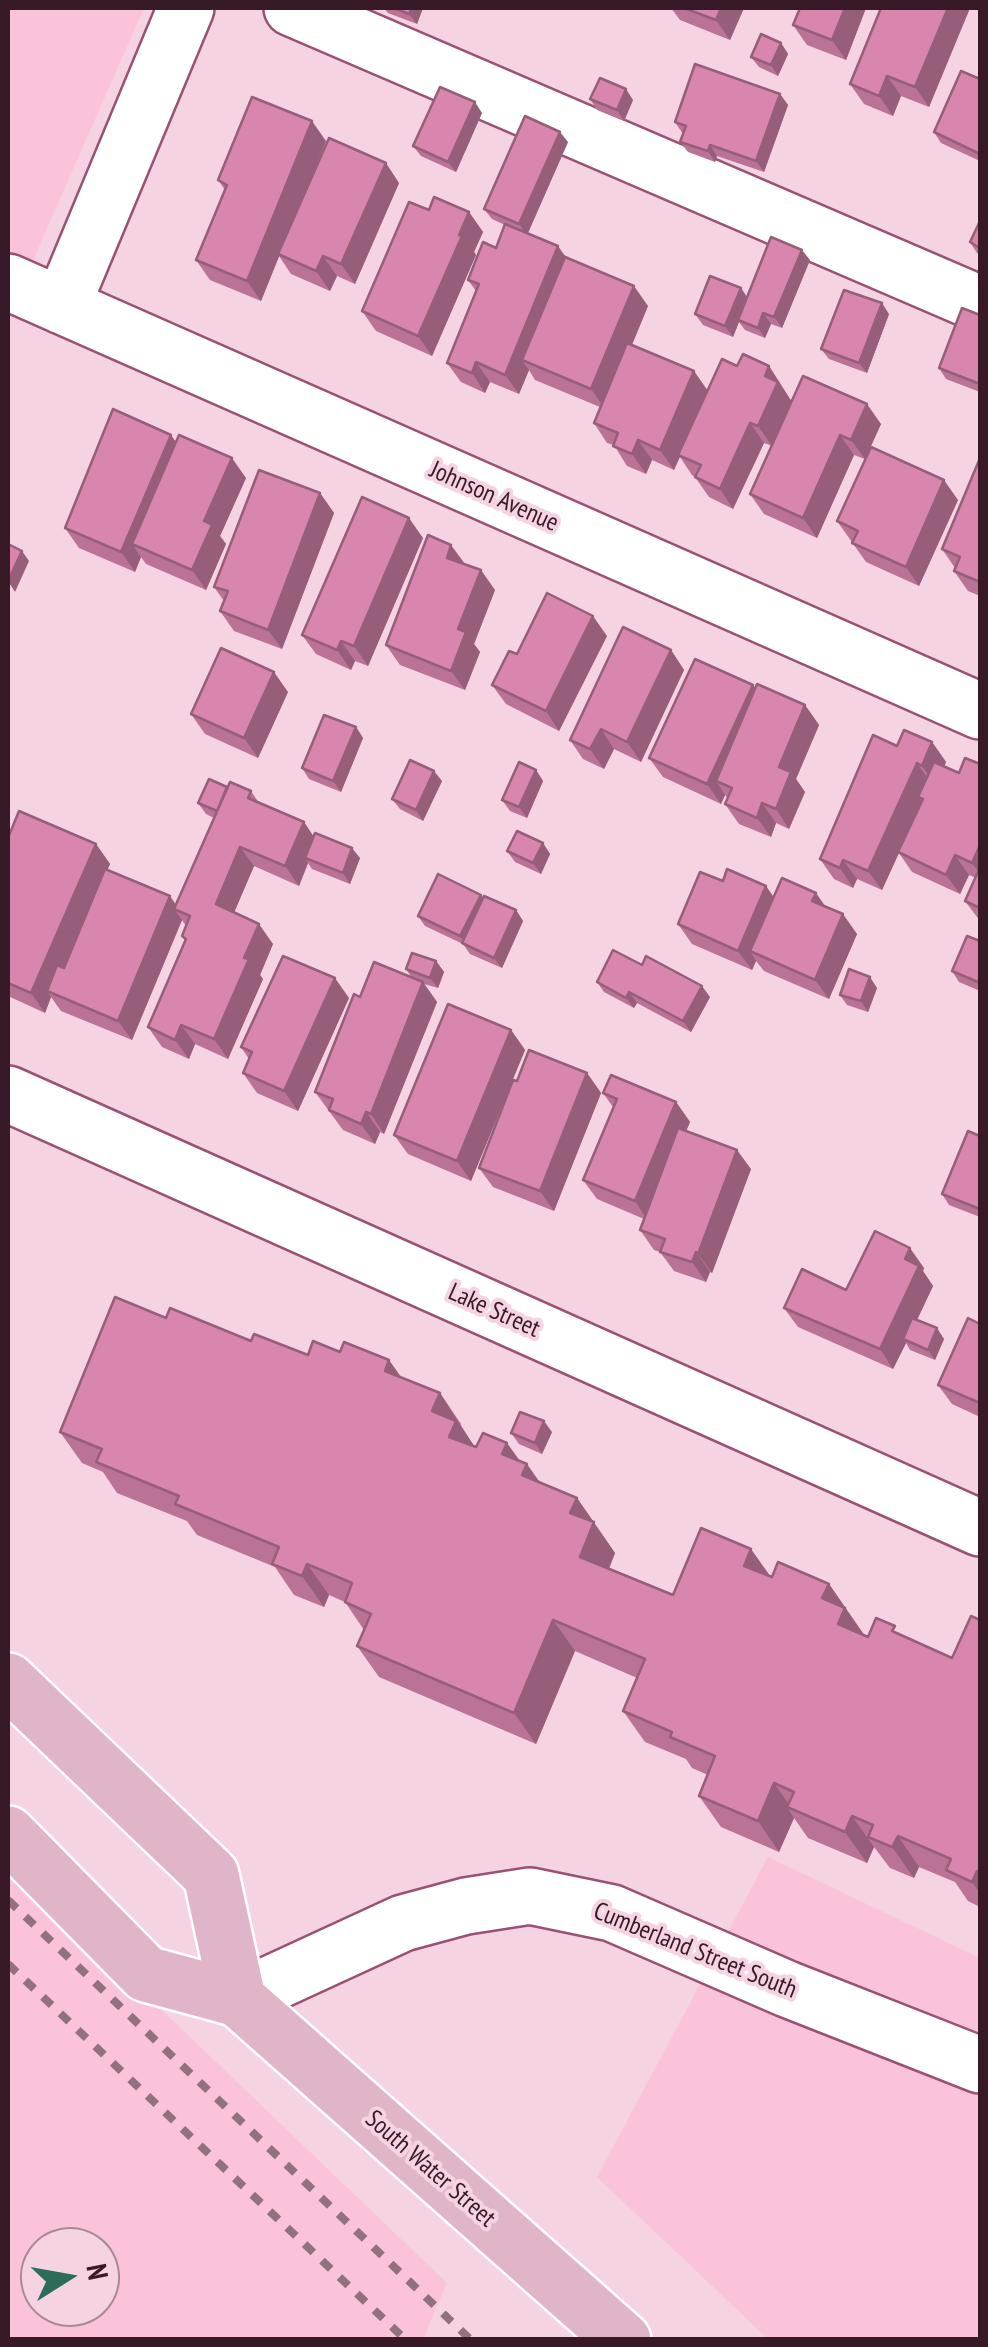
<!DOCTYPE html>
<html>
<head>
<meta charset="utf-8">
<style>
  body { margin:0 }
  #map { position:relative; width:988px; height:2347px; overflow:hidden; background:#f5d3e2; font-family:"PT Sans Narrow",sans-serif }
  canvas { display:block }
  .frame { position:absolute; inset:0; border:10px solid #371928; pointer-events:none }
  .north { position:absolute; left:20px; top:2227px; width:100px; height:100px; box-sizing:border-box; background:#f5d3e2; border:2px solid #a98998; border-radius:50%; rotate:79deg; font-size:28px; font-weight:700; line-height:40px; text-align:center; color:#371928 }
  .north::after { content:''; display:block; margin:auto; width:35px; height:45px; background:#2d6c59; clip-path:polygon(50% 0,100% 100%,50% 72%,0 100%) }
</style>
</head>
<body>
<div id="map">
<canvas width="988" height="2347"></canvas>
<div class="frame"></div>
<div class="north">N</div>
</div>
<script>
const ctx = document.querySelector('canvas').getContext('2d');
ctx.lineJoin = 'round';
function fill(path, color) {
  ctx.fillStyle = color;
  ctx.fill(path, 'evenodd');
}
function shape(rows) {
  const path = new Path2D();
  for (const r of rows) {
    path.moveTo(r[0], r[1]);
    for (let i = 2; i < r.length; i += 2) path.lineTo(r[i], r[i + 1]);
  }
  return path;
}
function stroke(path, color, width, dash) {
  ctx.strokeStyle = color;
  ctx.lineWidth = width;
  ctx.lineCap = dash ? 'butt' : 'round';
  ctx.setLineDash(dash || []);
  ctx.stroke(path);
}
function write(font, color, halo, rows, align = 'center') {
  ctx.font = font + ' "PT Sans Narrow",sans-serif';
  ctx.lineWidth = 8;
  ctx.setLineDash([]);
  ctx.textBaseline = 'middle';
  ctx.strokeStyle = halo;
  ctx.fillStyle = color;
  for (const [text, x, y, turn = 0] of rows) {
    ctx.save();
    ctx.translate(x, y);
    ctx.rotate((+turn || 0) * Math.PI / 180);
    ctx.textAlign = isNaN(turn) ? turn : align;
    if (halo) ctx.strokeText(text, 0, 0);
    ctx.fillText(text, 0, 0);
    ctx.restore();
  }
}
const built = shape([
  [8,8,144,8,8,317],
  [768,1857,980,1958,980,2339,768,2339,597,2177],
  [8,1863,447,2283,423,2339,8,2339],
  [40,2247,100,2247,100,2307,40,2307]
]);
const minor = shape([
  [292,8,980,304],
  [8,282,980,711],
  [62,306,186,8],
  [8,1094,980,1528],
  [238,1999,403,1923,466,1906,530,1896,612,1913,787,1989,980,2065]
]);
const major = shape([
  [8,1681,211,1875,238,1999],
  [8,1834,146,1974,238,1999,623,2340]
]);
const rail = shape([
  [8,1900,471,2340],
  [8,1964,406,2340]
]);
const wall = shape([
  [384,8,423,8,417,24,388,13],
  [671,8,744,8,730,40,680,20],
  [800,8,866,8,846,60,807,45,793,25],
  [881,8,970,8,929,107,901,96,893,116,864,104,850,84],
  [781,43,788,54,778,76,759,67,751,57],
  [980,79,980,161,941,143,934,132],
  [780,94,788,105,764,172,717,156,715,162,688,152,680,142,683,134,675,122],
  [590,99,633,100,624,121,597,110],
  [482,113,456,172,421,156,413,146],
  [326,141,308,185,399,183,355,284,337,276,330,291,291,274,279,256,261,301,210,280,196,260,225,190,218,180],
  [568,142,528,233,648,306,632,345,694,371,707,391,737,366,769,366,791,401,881,424,865,459,854,455,817,538,764,514,750,494,772,446,764,443,733,509,709,497,695,477,692,475,680,457,674,470,652,460,646,474,627,466,614,445,607,443,594,423,600,407,535,380,529,370,519,394,490,382,485,393,461,382,447,363,476,291,468,280,496,248,505,225,492,219,484,209],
  [429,210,469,212,483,232,474,252,476,255,432,356,376,331,362,311],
  [980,221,980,255,977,253,970,242],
  [810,260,782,328,771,324,765,338,745,330,739,322,733,337,703,325,695,314,741,288,747,297],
  [889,314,867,373,829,359,821,349],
  [980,315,980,392,946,379,939,368],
  [171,435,176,442,246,478,220,536,226,544,206,590,146,564,141,557,135,572,79,548,65,528],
  [980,458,980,596,968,591,954,571,955,568,942,549],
  [320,493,334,513,282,649,234,631,220,611,224,601,214,587],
  [958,500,919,586,866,562,837,521],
  [423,538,368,666,355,661,351,670,316,654,302,635],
  [465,565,495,590,474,644,480,652,465,690,400,665,386,645],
  [607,636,559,731,506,704,492,685,517,654],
  [671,650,684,670,641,762,614,749,604,769,583,759,570,740],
  [753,685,755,689,805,705,819,725,796,779,805,792,789,829,776,823,771,837,739,824,725,804,728,798,725,795,721,804,663,777,649,758],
  [288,692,258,758,205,734,191,714],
  [356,727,363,738,341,792,309,779,302,768],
  [932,742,946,762,944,767,959,773,980,764,980,921,965,901,976,878,969,875,960,894,912,872,899,853,882,890,857,879,853,888,834,879,820,859,897,746],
  [536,770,543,781,527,818,510,811,502,800],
  [442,781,423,821,400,809,392,799],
  [227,787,251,791,259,803,304,822,314,837,360,858,350,884,312,869,308,863,299,886,254,866,234,913,273,944,260,975,263,979,228,1059,195,1044,189,1059,162,1047,148,1027,185,941,182,936,186,926,182,920,132,1040,61,1011,51,997,45,1013,8,996,8,838,96,844,110,864,107,870,176,905,214,818,206,814,198,803],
  [543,843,550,854,541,874,515,862,507,851],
  [723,881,774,897,825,906,857,934,829,999,764,971,756,961,752,970,692,944,678,924],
  [516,910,523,921,502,968,470,954,463,944,425,926,418,916],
  [980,941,980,991,959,982,952,971],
  [436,961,444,972,438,988,424,984,437,1002,384,1134,380,1132,375,1144,343,1130,315,1092,360,997,412,978,406,969],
  [642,965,710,997,691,1032,637,1003,634,1008,604,992,597,982],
  [877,988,868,1012,847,1005,840,995],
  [349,998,298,1111,257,1093,243,1073,249,1059,241,1047],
  [511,1030,525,1050,471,1181,408,1154,394,1135],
  [587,1073,601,1093,554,1211,493,1187,479,1168,517,1081],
  [603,1093,676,1102,690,1122,686,1131,751,1169,712,1273,710,1272,706,1282,674,1271,660,1252,654,1250,640,1230,644,1219,597,1199,583,1180,613,1107],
  [980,1136,980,1217,949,1205,942,1194],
  [924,1268,923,1271,933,1286,917,1320,944,1339,935,1360,910,1350,906,1343,893,1369,798,1327,784,1308],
  [166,1318,251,1341,401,1378,440,1393,461,1424,460,1427,475,1447,520,1461,540,1483,577,1498,615,1553,609,1569,673,1595,770,1577,829,1584,864,1635,868,1637,902,1635,952,1658,980,1620,980,1907,968,1901,955,1882,919,1867,914,1878,890,1868,874,1847,867,1863,808,1838,794,1818,779,1852,721,1827,699,1796,708,1775,692,1768,686,1759,645,1742,623,1711,637,1678,575,1651,536,1744,379,1677,357,1646,364,1630,345,1602,329,1595,324,1607,294,1595,275,1567,197,1535,187,1521,117,1493,103,1472,82,1463,60,1432],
  [980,1324,980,1417,952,1404,938,1385],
  [552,1432,542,1454,519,1444,511,1433]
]);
const shadedWall = shape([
  [412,8,423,8,417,24,409,14],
  [721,8,744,8,730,40,716,20],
  [845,8,866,8,846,60,832,40],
  [948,8,970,8,929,107,915,87],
  [781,43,788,54,778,76,771,65],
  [887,76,901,96,893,116,879,96],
  [626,89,633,100,624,121,617,110],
  [780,94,788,105,764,172,756,161],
  [475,102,482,113,456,172,448,162],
  [312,121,326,141,261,301,247,281],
  [560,132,568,142,527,235,519,224],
  [710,145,717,156,715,162,708,151],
  [386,163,399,183,355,284,341,264],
  [469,212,483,232,474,252,476,255,432,356,418,336],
  [558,246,572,266,522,360,529,370,519,394,505,375],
  [802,250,810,260,782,328,774,317],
  [323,256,337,276,330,291,316,271],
  [634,286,648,306,605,409,591,389],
  [741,288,748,299,733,337,725,326],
  [882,303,889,314,867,373,859,363],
  [763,313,771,324,765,338,758,328],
  [476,362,490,382,485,393,472,373],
  [769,366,792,402,772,446,758,426,765,376],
  [694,371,708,391,674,470,660,450],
  [867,404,881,424,865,459,851,440],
  [750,423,764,443,733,509,720,489],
  [171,435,184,455,132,544,141,557,135,572,121,552],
  [840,435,854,455,817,538,803,518],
  [638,440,652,460,646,474,632,454],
  [232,458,246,478,220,536,226,544,206,590,192,570,204,521],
  [944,480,958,500,919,586,906,567],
  [320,493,334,513,282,649,268,630],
  [409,518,423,538,368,666,354,646],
  [451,545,465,564,447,558],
  [22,551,29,561,15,592,8,581],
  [481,570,495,590,474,644,480,652,465,690,451,671,458,629],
  [593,616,607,636,559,731,546,711],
  [341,641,355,661,351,670,337,650],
  [671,650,684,670,641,762,627,742],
  [274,672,288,692,258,758,244,738],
  [753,685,766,705,716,781,725,795,721,804,707,784],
  [805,705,819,725,796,779,805,792,789,829,776,809,779,767],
  [356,727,363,738,341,792,333,781],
  [601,729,614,749,604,769,590,749],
  [932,742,946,762,935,785,922,766],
  [917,763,931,783,918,797,922,802,882,890,868,871],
  [536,770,543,781,527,818,519,807],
  [434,771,442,781,423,821,416,810],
  [762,803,776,823,771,837,757,818],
  [304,822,317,842,305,858,308,863,299,886,285,866],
  [543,843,550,854,541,874,533,863],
  [96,844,110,864,53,994,47,991,51,997,45,1013,31,993],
  [980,845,980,874,972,863],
  [240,847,254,866,229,924,216,904],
  [352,848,360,858,350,884,343,873],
  [955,855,969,875,960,894,946,875],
  [843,860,857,879,853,888,840,868],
  [766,886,780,906,750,951,756,961,752,970,738,951],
  [816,893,830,913,812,901],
  [481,895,488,905,467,946,460,936],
  [170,896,181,912,174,909,182,920,132,1040,118,1021],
  [516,910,523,921,502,968,494,958],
  [843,914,857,934,829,999,815,980],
  [259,924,273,944,260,975,263,979,228,1059,214,1039,244,958],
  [436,961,444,972,438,988,430,978],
  [870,977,877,988,868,1012,861,1001],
  [335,978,349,998,298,1111,284,1091],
  [423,982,437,1002,384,1134,371,1114],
  [702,986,710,997,691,1032,683,1021],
  [629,992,637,1003,634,1008,626,998],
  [181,1025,195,1044,189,1059,175,1040],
  [511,1030,525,1050,471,1181,457,1161],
  [587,1073,601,1093,554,1211,540,1191],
  [676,1102,690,1122,648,1221,635,1201],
  [366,1112,380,1132,375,1144,361,1124],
  [737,1150,751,1169,712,1273,698,1254],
  [910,1248,924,1268,923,1271,933,1286,907,1341,903,1339,906,1343,893,1369,880,1349,905,1259],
  [696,1252,710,1272,706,1282,692,1262],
  [937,1328,944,1339,935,1360,928,1350],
  [389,1360,411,1391,385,1371],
  [440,1393,478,1452,471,1468,432,1411],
  [544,1421,552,1432,542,1454,535,1443],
  [507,1443,525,1468,527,1464,548,1494,543,1506,502,1454],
  [577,1498,615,1553,601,1588,580,1557,570,1513],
  [751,1549,773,1580,744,1566],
  [307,1564,329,1595,324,1607,302,1576],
  [829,1584,867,1639,838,1624,822,1598],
  [553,1620,575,1651,536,1744,514,1713],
  [774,1783,792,1809,787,1807,794,1818,779,1852,758,1821],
  [852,1816,874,1847,867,1863,845,1832],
  [898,1836,919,1867,914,1878,892,1847],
  [977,1871,980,1875,980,1893,972,1882]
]);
const building = shape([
  [394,8,412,8,409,14,394,8],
  [684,8,721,8,716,20,684,8],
  [800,8,845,8,832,40,793,25,800,8],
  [881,8,948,8,915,87,887,76,879,96,850,84,881,8],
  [761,34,781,43,771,65,751,57,761,34],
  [695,64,780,94,756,161,710,145,708,151,680,142,686,126,675,122,695,64],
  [961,71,980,79,980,154,934,132,961,71],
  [600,78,626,89,617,110,590,99,600,78],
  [440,87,475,102,448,162,413,146,440,87],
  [252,97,312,121,247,281,196,260,227,185,218,180,252,97],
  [525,116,560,132,519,224,484,209,525,116],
  [329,138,386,163,341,264,323,256,316,271,278,254,329,138],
  [434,197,469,212,459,235,462,236,418,336,362,311,409,202,429,210,434,197],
  [980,221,980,248,970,242,980,221],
  [505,224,558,246,505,375,476,362,472,373,447,363,479,284,468,280,483,242,496,248,505,224],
  [771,237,802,250,774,317,763,313,758,328,738,320,771,237],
  [565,257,634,286,591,389,522,360,565,257],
  [710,276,741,288,725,326,695,314,710,276],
  [844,290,882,303,859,363,821,349,844,290],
  [962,308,980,315,980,384,939,368,962,308],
  [627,343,694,371,660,450,638,440,632,454,613,446,618,433,594,423,627,343],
  [743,354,769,366,765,376,778,382,758,426,750,423,720,489,695,477,701,465,678,455,722,359,737,366,743,354],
  [803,376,867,404,851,440,840,435,803,518,750,494,803,376],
  [113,409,171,435,121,552,65,528,113,409],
  [179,435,232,458,204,521,212,525,192,570,132,544,179,435],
  [871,447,944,480,906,567,852,543,858,531,837,521,871,447],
  [980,458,980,582,954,571,960,557,942,549,980,458],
  [259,470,320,493,268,630,220,611,228,591,214,587,259,470],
  [362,497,409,518,354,646,341,641,337,650,302,635,362,497],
  [428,535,451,545,447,558,481,570,458,629,466,632,451,671,386,645,428,535],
  [8,544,22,551,8,581,8,544],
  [547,593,593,616,546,711,492,685,509,651,517,654,547,593],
  [623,627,671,650,627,742,601,729,590,749,570,740,623,627],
  [221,648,274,672,244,738,191,714,221,648],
  [695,659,753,685,707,784,649,758,695,659],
  [757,684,805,705,779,767,791,772,776,809,762,803,757,818,725,804,732,788,716,781,757,684],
  [324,715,356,727,333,781,302,768,324,715],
  [904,730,932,742,922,766,917,763,868,871,843,860,840,868,820,859,873,735,897,746,904,730],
  [965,758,980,764,980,845,972,863,955,855,946,875,898,852,923,799,918,797,934,762,959,773,965,758],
  [410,760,434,771,416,810,392,799,410,760],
  [519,762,536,770,519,807,502,800,519,762],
  [209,779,227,787,217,811,198,803,209,779],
  [230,782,251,791,248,798,304,822,285,866,240,847,216,904,259,924,244,958,249,959,214,1039,181,1025,175,1040,148,1027,186,939,182,936,190,916,174,909,230,782],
  [19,811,96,844,31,993,8,983,8,838,19,811],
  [517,831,543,843,533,863,507,851,517,831],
  [315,833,352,848,343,873,305,858,315,833],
  [980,867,980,908,965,901,980,867],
  [105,869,170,896,118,1021,47,991,57,965,64,968,105,869],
  [727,869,766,886,738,951,678,924,700,872,723,881,727,869],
  [438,874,481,895,460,936,418,916,438,874],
  [782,878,816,893,812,901,843,914,815,980,750,951,782,878],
  [484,896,516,910,494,958,462,943,484,896],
  [967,936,980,941,980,976,978,982,952,971,967,936],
  [613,950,642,965,646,956,702,986,683,1021,629,992,626,998,597,982,613,950],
  [412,953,436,961,430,978,406,969,412,953],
  [283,956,335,978,284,1091,243,1073,252,1052,241,1047,283,956],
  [374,962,423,982,371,1114,366,1112,361,1124,329,1110,333,1099,315,1092,354,994,360,997,374,962],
  [849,969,870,977,861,1001,840,995,849,969],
  [448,1004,511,1030,457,1161,394,1135,448,1004],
  [529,1050,587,1073,540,1191,479,1168,513,1080,517,1081,529,1050],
  [611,1075,676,1102,635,1201,583,1180,617,1099,603,1093,611,1075],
  [678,1128,737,1150,698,1254,696,1252,692,1262,660,1252,665,1239,640,1230,678,1128],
  [968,1131,980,1136,980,1209,942,1194,968,1131],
  [875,1231,910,1248,905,1259,919,1266,880,1349,784,1308,802,1269,846,1290,875,1231],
  [115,1297,166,1318,170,1308,251,1341,254,1334,308,1355,313,1341,340,1352,344,1342,389,1360,385,1371,440,1393,432,1411,456,1421,449,1437,476,1447,483,1433,507,1443,502,1454,527,1464,522,1475,577,1498,570,1513,594,1522,580,1557,673,1595,701,1528,751,1549,744,1566,772,1577,778,1562,829,1584,822,1598,845,1608,838,1624,868,1637,876,1618,895,1626,892,1631,952,1658,971,1616,980,1620,980,1872,977,1871,972,1882,946,1870,951,1859,898,1836,892,1847,868,1837,873,1825,852,1816,845,1832,787,1807,794,1792,774,1783,758,1821,699,1796,715,1756,670,1737,672,1732,623,1711,645,1659,553,1620,514,1713,357,1646,371,1614,345,1602,352,1583,307,1564,302,1576,272,1564,279,1547,175,1504,179,1496,96,1462,102,1449,60,1432,115,1297],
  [912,1318,937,1328,928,1350,903,1339,912,1318],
  [968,1318,980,1324,980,1403,938,1385,968,1318],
  [520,1412,544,1421,535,1443,511,1433,520,1412]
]);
const streetNames = [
  ["Johnson Avenue",494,497,24],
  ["Lake Street",494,1311,24],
  ["Cumberland Street South",695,1951,22],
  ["South Water Street",430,2169,41]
];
fill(built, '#fac3db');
stroke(minor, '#995174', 60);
stroke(major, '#fff', 60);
stroke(minor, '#fff', 55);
stroke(major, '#e0b4c9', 55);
stroke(rail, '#917180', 8, [12, 12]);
fill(wall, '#ba7395');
fill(shadedWall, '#975e79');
fill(building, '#d886ad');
stroke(building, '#975e79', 2.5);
write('25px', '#371928', '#f5d3e2', streetNames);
</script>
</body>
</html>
